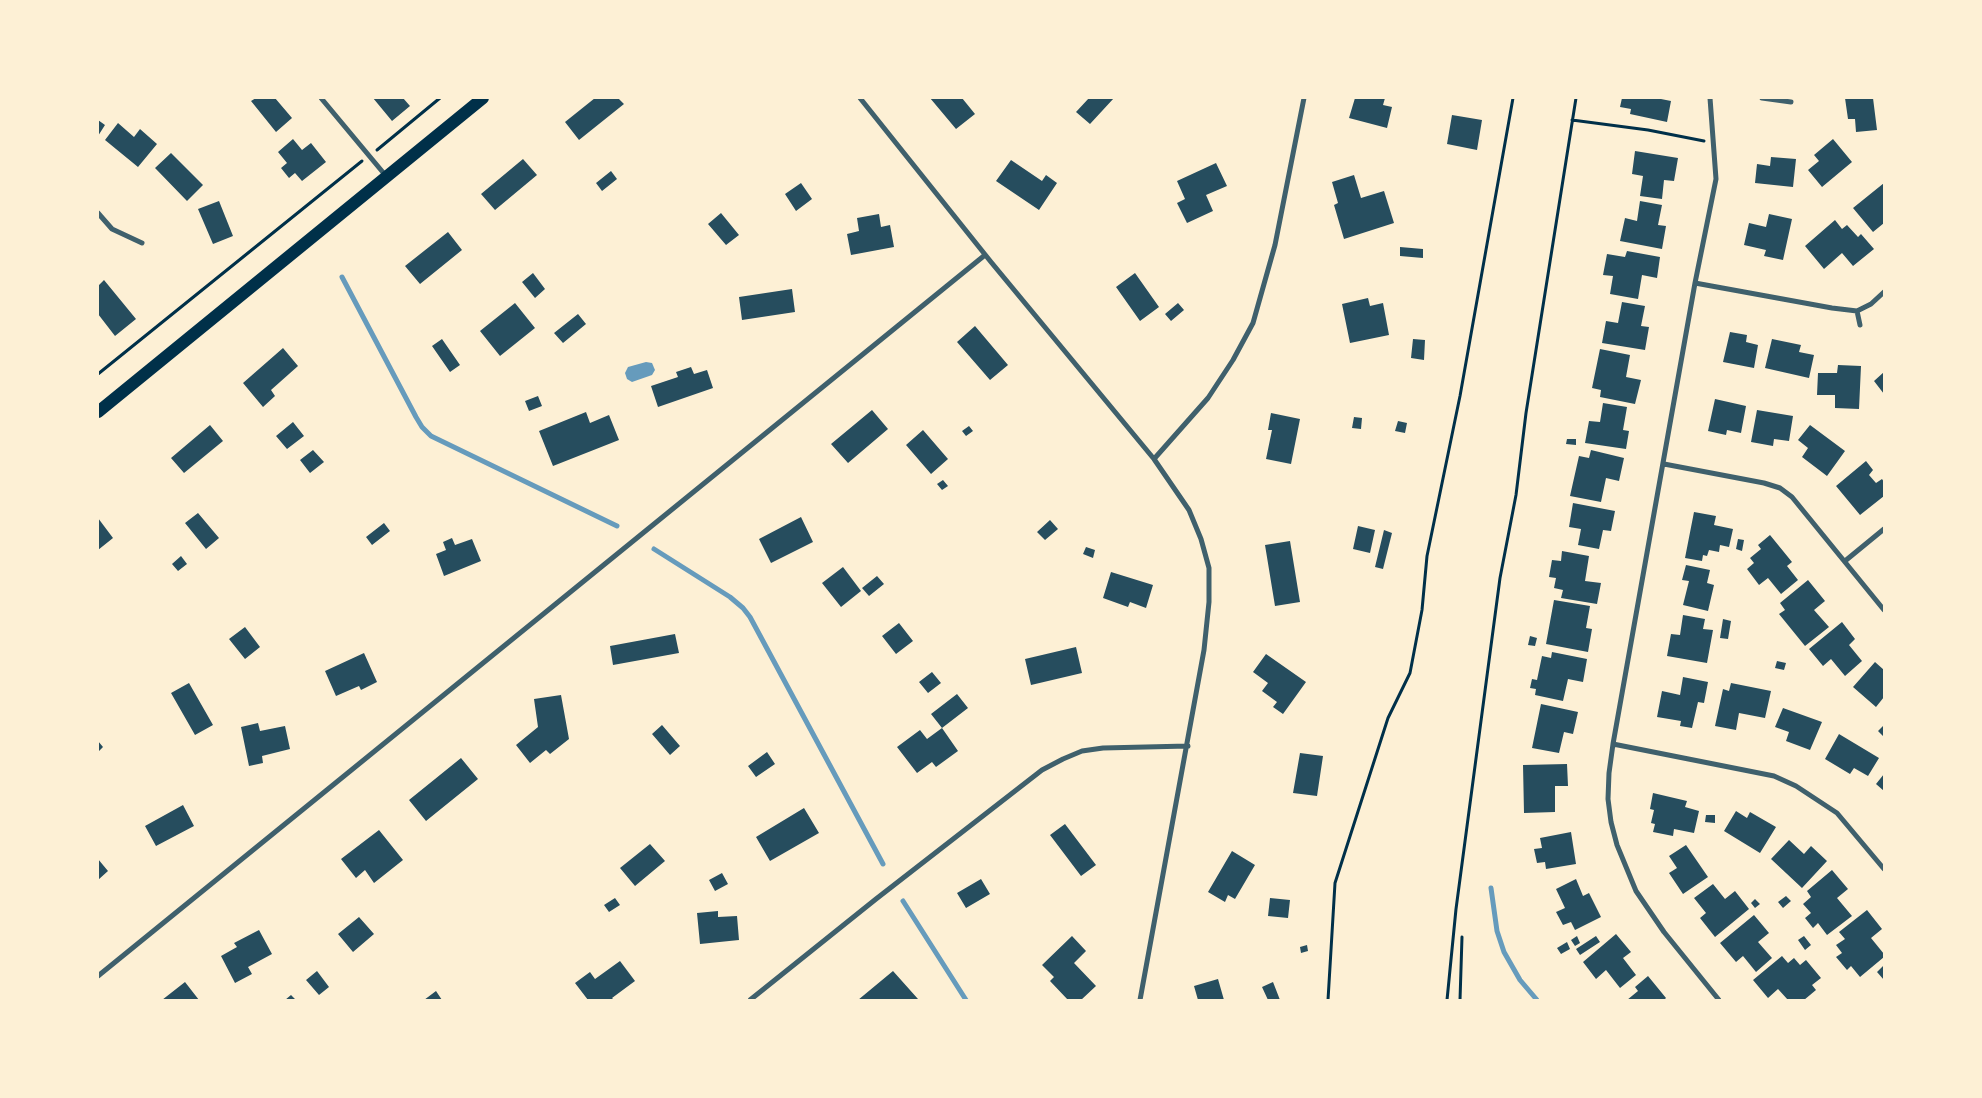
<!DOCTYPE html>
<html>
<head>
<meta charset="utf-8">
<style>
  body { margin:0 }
  #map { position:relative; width:1982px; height:1098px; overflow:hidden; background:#fdf0d5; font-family:"Titillium Web",sans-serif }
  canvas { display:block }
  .frame { position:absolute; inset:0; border:99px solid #fdf0d5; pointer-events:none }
</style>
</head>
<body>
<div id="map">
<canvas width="1982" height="1098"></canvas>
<div class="frame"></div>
</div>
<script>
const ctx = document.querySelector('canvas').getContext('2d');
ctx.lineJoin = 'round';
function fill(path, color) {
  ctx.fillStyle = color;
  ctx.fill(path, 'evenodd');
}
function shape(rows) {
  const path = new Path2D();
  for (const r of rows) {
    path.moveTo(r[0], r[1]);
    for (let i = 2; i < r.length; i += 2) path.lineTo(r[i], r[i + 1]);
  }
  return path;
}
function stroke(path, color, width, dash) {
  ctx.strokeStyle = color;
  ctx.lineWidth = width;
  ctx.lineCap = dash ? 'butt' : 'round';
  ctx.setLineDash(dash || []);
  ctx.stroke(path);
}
const water = shape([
  [646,362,652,363,655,370,652,375,632,382,627,379,625,373,628,367]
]);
const stream = shape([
  [342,277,416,417,422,427,431,436,617,526],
  [654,549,730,597,743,608,750,617,883,864],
  [1491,888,1497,931,1504,952,1520,980,1537,1000],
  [903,901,966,1000]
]);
const building = shape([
  [256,98,275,98,292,118,276,132,251,101],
  [373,98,403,98,410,106,392,121],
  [595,98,618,98,624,104,579,140,565,122],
  [930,98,962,98,975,114,956,129],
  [1089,98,1114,98,1090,124,1076,112],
  [1355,98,1385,98,1383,105,1392,107,1387,128,1349,118],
  [1622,98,1656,98,1671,101,1667,122,1630,114,1631,109,1620,107],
  [1845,98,1873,98,1877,130,1856,132,1855,119,1848,119],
  [1452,115,1482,120,1477,150,1447,144],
  [98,120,105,125,98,136],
  [118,123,134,137,140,129,157,144,138,167,105,140],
  [293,139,302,150,311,143,326,162,302,181,295,173,289,178,281,168,287,163,278,152],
  [1833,139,1852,162,1822,187,1808,170,1819,161,1814,155],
  [1635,151,1678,158,1674,181,1664,180,1662,199,1640,196,1643,176,1632,174],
  [171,153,203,185,187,201,155,168],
  [1771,157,1796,159,1793,187,1755,183,1757,164,1770,166],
  [523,159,537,175,495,210,481,194],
  [1011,160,1042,181,1046,175,1057,183,1039,210,996,181],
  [1216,163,1227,186,1206,195,1213,211,1187,223,1177,203,1185,199,1177,181],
  [611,171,617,179,602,191,596,183],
  [1354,175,1361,198,1384,191,1394,223,1344,239,1334,205,1338,203,1332,182],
  [801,183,812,199,796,211,785,194],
  [1884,183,1884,223,1873,232,1853,208],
  [219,201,233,236,213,244,198,209],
  [1640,201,1662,205,1658,225,1666,226,1662,249,1620,241,1625,218,1637,221],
  [721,213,739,235,726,245,708,224],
  [879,214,881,227,890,225,894,247,851,255,847,234,859,231,857,218],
  [1769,214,1792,219,1783,260,1764,256,1766,250,1744,245,1749,223,1766,227],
  [1835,220,1842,229,1847,225,1858,237,1861,234,1874,249,1853,266,1842,253,1824,269,1805,246],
  [448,232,462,250,420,284,405,266],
  [1400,247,1423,249,1423,258,1400,256],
  [1627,251,1660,257,1657,278,1642,275,1638,299,1610,294,1613,276,1603,275,1607,254,1625,257],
  [533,273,545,289,535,298,522,282],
  [1135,273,1159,307,1140,321,1116,287],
  [104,280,136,319,115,336,98,314,98,286],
  [792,289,795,312,742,320,739,297],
  [1368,298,1370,306,1383,303,1389,335,1350,343,1342,304],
  [1622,302,1645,306,1641,326,1649,327,1645,350,1602,343,1606,321,1618,323],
  [515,303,535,328,500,356,480,331],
  [1178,303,1184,310,1171,321,1165,314],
  [578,314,586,324,563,343,554,333],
  [975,326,1008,365,990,380,957,342],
  [1730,332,1747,335,1746,342,1758,345,1754,368,1723,362],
  [442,339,460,365,450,372,432,346],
  [1413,339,1425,340,1424,360,1411,358],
  [1772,339,1801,345,1799,352,1814,355,1809,378,1765,368],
  [283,348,298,366,271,390,275,396,263,407,243,383],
  [1600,349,1630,355,1626,377,1641,380,1635,404,1600,397,1601,390,1592,388],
  [1838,365,1861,366,1859,409,1835,408,1835,395,1817,395,1818,373,1837,373],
  [691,367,694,374,707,370,713,388,658,407,651,386,678,377,676,372],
  [1884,372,1884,394,1874,381],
  [538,396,542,406,529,411,525,401],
  [1715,399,1746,406,1741,433,1727,430,1726,435,1708,431],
  [1603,403,1627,407,1623,430,1629,431,1626,449,1585,443,1589,421,1600,422],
  [872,410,888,429,848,463,831,444],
  [1757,410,1793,416,1789,441,1774,439,1773,446,1751,442],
  [586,412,590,423,609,415,619,440,553,466,539,431],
  [1271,413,1300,419,1291,464,1266,459,1272,430,1268,430],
  [1354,417,1362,418,1361,429,1352,428],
  [1398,421,1407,423,1405,433,1395,431],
  [293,422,304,436,287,449,276,436],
  [210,425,223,441,184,473,171,458],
  [1810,425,1845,451,1827,476,1802,457,1808,448,1798,440],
  [969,426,973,431,966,436,962,431],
  [923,430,948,459,931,474,906,445],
  [1567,439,1576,439,1576,445,1566,444],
  [313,450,324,462,310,473,300,460],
  [1591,450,1624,458,1619,481,1606,478,1601,502,1570,496,1579,456,1589,458],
  [1866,461,1873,470,1869,475,1876,483,1882,479,1884,482,1884,496,1860,515,1836,486],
  [943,480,948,486,942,490,937,484],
  [1573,503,1615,511,1611,531,1603,530,1599,549,1578,545,1581,529,1569,527],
  [1694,512,1716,516,1714,525,1733,529,1729,547,1720,545,1719,552,1709,550,1707,556,1703,555,1702,561,1685,558],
  [198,513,219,538,206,549,185,523],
  [801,517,813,542,771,563,759,539],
  [98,518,113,538,98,550],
  [1050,520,1058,529,1045,540,1037,532],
  [384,523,390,531,372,545,366,537],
  [1358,526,1375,530,1370,553,1353,549],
  [1384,530,1392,533,1383,569,1375,567],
  [1770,535,1792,562,1787,566,1798,580,1781,594,1768,578,1759,585,1747,569,1754,563,1750,558,1761,549,1758,545],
  [452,538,455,545,472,539,481,561,444,576,436,554,446,550,443,542],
  [1738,539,1744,540,1742,551,1736,549],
  [1290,541,1300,602,1275,606,1265,545],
  [1086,547,1095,550,1093,558,1083,554],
  [1562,551,1589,556,1585,581,1601,583,1597,604,1561,598,1563,590,1554,588,1556,578,1549,577,1552,560,1561,561],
  [181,556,187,564,178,571,172,564],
  [1686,565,1710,570,1707,583,1714,585,1708,611,1683,605,1689,581,1682,580],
  [843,567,861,591,841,607,822,583],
  [1111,572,1153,585,1146,608,1130,602,1128,607,1103,598],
  [877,576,884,584,869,596,862,588],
  [1808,580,1825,601,1814,610,1829,627,1805,646,1779,614,1785,610,1780,603],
  [1554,600,1590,606,1586,628,1592,629,1588,652,1546,644],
  [1683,615,1705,619,1703,629,1713,630,1707,663,1667,656,1671,634,1680,635],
  [1723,619,1731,621,1728,639,1720,638],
  [1842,622,1855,639,1849,645,1862,661,1845,676,1831,659,1823,666,1809,649],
  [899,623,913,641,896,654,882,636],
  [245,627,260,647,245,659,229,639],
  [675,634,679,653,613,665,610,646],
  [1530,636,1537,638,1535,646,1528,645],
  [1076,647,1082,673,1031,685,1025,659],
  [1552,652,1587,659,1583,682,1568,679,1563,701,1535,695,1536,689,1530,688,1532,679,1537,680,1542,656,1551,658],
  [364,653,377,682,361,690,359,686,336,696,325,671],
  [1266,654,1306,682,1283,714,1273,707,1277,702,1262,691,1268,683,1253,672],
  [1777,661,1786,663,1784,670,1775,668],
  [1875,662,1884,670,1884,676,1883,678,1884,680,1884,697,1876,707,1853,687],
  [932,672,941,683,928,693,919,682],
  [1683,677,1708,682,1704,703,1698,702,1692,728,1680,726,1681,721,1657,717,1662,691,1680,695],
  [189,683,213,725,195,735,171,693],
  [1731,683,1771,691,1765,718,1739,713,1736,730,1715,726,1723,689,1729,691],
  [957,694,968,708,942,728,931,714],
  [561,695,569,739,550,754,546,750,530,763,516,745,538,727,534,699],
  [1541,704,1578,712,1573,734,1564,732,1559,753,1532,748],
  [1783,708,1822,722,1810,750,1786,741,1789,732,1775,727],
  [258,723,260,731,285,726,290,749,262,756,263,763,249,766,241,727],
  [662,725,680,746,670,755,652,734],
  [1883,726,1884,728,1883,736,1878,731],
  [942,728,958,751,936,767,932,762,917,773,897,747,920,730,927,739],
  [1839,734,1879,758,1868,776,1854,768,1850,774,1825,759],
  [98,741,103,747,98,752],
  [767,752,775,764,756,777,748,766],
  [1300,753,1323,756,1317,796,1293,793],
  [461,758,478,779,426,821,409,800],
  [1567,764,1568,786,1555,786,1555,812,1524,813,1523,765],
  [1884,774,1884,791,1876,784],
  [1653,793,1687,801,1685,807,1699,811,1694,833,1674,829,1673,836,1653,832,1655,824,1651,823,1654,810,1650,809],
  [183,805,194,826,156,846,145,826],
  [804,808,819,833,770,861,756,837],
  [1736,811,1747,818,1750,812,1776,827,1760,853,1724,831],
  [1706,815,1715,815,1715,823,1705,822],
  [1065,824,1096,865,1081,876,1050,835],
  [379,830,403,860,374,883,365,870,356,878,341,859],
  [1571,832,1576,864,1546,869,1545,862,1537,863,1534,849,1542,848,1540,838],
  [1789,840,1804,854,1811,846,1827,861,1802,888,1771,859],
  [650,844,665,861,635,886,620,868],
  [1686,845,1708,877,1683,894,1669,873,1677,868,1669,856],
  [1232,851,1255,865,1235,899,1228,895,1225,902,1208,892],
  [98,859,108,871,98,880],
  [1832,870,1848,889,1837,898,1852,916,1827,935,1818,923,1813,928,1805,918,1811,913,1803,904,1811,897,1807,891],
  [722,873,728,884,715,891,709,880],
  [981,879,990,894,966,908,957,893],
  [1576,879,1583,896,1589,893,1601,917,1575,930,1571,922,1563,925,1556,912,1565,908,1556,889],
  [1713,884,1725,899,1735,891,1749,909,1715,937,1700,918,1706,913,1694,898],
  [1786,896,1791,901,1783,908,1778,902],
  [615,898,620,905,609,912,604,905],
  [1270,898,1290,900,1288,918,1268,916],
  [1755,899,1760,904,1755,908,1751,903],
  [1867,910,1882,929,1871,938,1884,954,1884,957,1860,977,1851,966,1847,970,1836,957,1842,953,1836,945,1845,939,1839,932],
  [718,911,718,917,737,916,739,940,700,944,697,913],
  [1754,915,1769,933,1758,942,1772,958,1756,972,1743,956,1736,962,1720,943],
  [359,917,374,934,353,952,338,934],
  [259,930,272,954,248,967,252,974,235,983,221,956,237,947,234,943],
  [1616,934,1631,952,1623,958,1636,975,1620,988,1606,970,1596,979,1583,962],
  [1072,936,1086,951,1074,963,1096,986,1081,1000,1068,1000,1050,981,1054,977,1042,965],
  [1577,936,1580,943,1575,946,1571,940],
  [1596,936,1600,942,1580,955,1576,949],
  [1804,936,1811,945,1805,950,1798,940],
  [1567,942,1570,949,1561,954,1557,948],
  [1307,945,1308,951,1301,953,1300,947],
  [1782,956,1788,963,1794,958,1800,965,1806,960,1821,978,1812,985,1816,990,1804,1000,1788,1000,1778,989,1768,998,1753,980],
  [620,961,635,981,612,998,614,1000,588,1000,575,983,590,972,595,979],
  [1884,965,1884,980,1877,972],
  [317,971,329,987,319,995,306,980],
  [893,971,918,999,916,1000,858,1000],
  [1648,976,1666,998,1664,1000,1627,1000,1638,991,1635,987],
  [1218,979,1224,1000,1198,1000,1194,986],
  [185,982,199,1000,162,1000],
  [1273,982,1280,1000,1268,1000,1262,987],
  [436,991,442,1000,424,1000],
  [291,995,296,1000,285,1000]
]);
const path = shape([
  [1572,120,1648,130,1704,141],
  [377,150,440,98],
  [98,374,362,161],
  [1328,1000,1335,883,1388,718,1410,673,1422,610,1427,556,1460,396,1513,98],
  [1447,1000,1456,909,1500,578,1516,495,1526,413,1576,98],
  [1460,1000,1462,937]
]);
const minor = shape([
  [321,98,386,176],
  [860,98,991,262,1154,459,1189,510,1201,539,1209,568,1209,602,1204,650,1140,1000],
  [1710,98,1716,179,1695,283,1613,744,1609,773,1608,799,1611,822,1617,845,1636,891,1664,932,1719,1000],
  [1762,98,1791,102],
  [98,213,112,229,142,243],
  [1695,283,1832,308,1857,311,1871,304,1884,292],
  [1857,311,1860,325],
  [1154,459,1208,398,1233,360,1253,323,1275,245,1304,98],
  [1664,464,1764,483,1780,488,1792,497,1884,610],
  [1845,561,1884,529],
  [1613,744,1774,776,1796,786,1837,813,1884,869],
  [98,976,985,255],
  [750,1000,876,899,1042,770,1063,759,1082,751,1103,748,1188,746]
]);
const primary = shape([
  [98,412,483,98]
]);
fill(water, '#669bbc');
stroke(stream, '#669bbc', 5);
fill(building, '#264d5e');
stroke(path, '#003049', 3);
stroke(minor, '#3f606c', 5);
stroke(primary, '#003049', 12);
</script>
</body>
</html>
